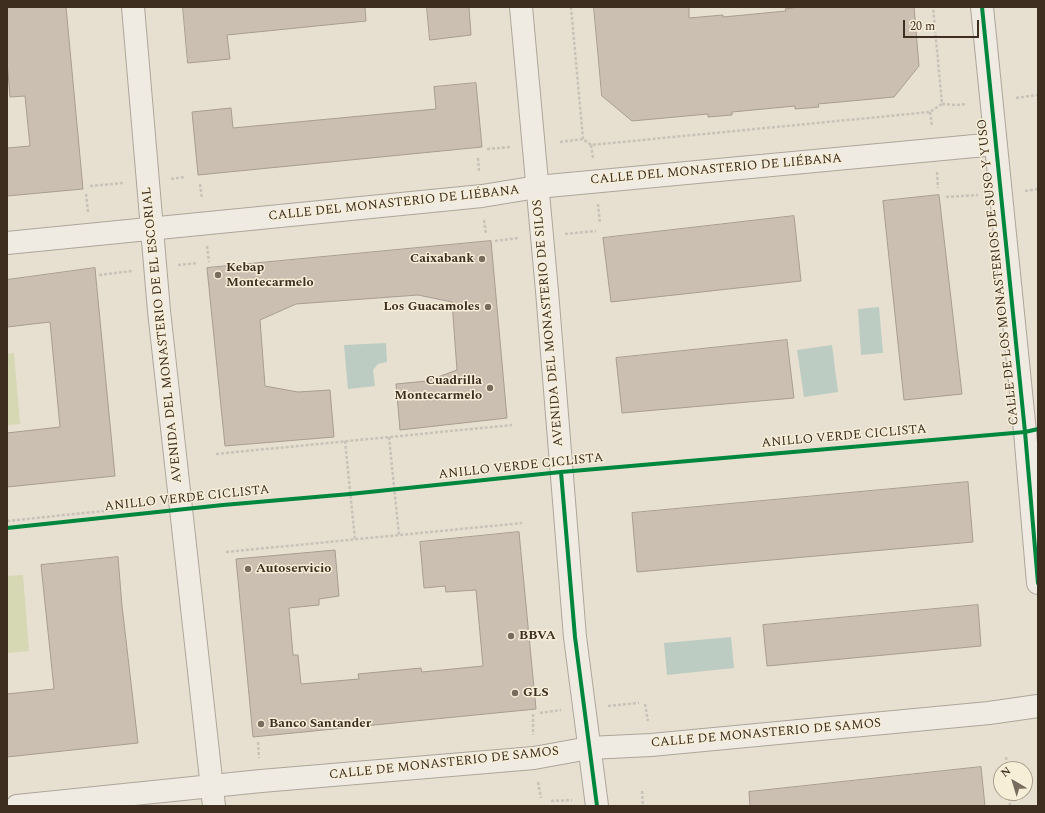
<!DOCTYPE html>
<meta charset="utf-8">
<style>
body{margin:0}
#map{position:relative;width:1045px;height:813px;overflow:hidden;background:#e7e0d1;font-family:Spectral,serif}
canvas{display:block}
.frame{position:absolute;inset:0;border:8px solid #3d2e20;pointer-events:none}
.north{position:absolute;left:993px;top:761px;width:40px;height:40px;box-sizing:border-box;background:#f7eed8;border:1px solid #ada18e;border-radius:50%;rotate:322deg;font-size:11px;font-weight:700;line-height:16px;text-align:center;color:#3d2e20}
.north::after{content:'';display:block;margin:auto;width:14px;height:18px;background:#786c5e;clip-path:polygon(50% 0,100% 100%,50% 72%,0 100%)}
.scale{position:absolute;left:903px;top:20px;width:76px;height:18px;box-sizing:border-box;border:2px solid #3d2e20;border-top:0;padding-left:5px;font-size:12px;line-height:14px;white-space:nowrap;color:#3d2e20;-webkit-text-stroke:3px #f7eed8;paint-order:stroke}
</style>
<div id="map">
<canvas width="1045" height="813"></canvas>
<div class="frame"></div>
<div class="north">N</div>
<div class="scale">20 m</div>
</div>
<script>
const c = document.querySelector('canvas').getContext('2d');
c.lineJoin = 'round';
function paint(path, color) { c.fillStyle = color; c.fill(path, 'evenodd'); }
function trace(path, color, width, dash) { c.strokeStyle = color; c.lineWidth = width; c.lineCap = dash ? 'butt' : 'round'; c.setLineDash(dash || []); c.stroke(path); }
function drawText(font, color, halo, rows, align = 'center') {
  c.font = font + ' Spectral,serif'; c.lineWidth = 3; c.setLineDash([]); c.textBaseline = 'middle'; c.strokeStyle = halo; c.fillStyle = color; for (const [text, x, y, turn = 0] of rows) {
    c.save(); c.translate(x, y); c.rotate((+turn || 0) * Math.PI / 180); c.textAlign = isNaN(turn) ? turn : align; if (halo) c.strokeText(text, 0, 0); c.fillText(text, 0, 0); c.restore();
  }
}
const green = new Path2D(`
 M14 353 20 424 7 425V354Z
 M23 575 29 651 7 653V576Z`);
const water = new Path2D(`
 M879 307 883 353 861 355 858 309Z
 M386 343 387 362 378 364 373 370 375 386 348 389 344 345Z
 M832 345 838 392 804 397 797 350Z
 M731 637 734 668 667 675 664 643Z`);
const building = new Path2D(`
 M7 7H66L83 189 7 196V148L30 146 25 96 10 97 7 61Z
 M183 7H365L366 21 227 35 230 59 188 63Z
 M427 7H469L471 35 430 40Z
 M594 7H689V18L723 15V17L786 11 785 9 798 7H914L919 66 894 97 818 104 819 107 795 109V106L732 112V115L708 117V114L632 121 602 96Z
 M476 83 482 147 198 175 192 112 231 108 233 128 436 109 434 87Z
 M939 195 962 394 904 400 883 201Z
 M794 216 801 281 611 302 603 238Z
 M491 241 507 418 400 430 396 384 427 381 457 370 452 302 418 295 296 304 260 320 265 386 298 392 330 390 334 437 225 446 207 268Z
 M95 268 115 476 7 487V433L60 427 50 322 7 327V280Z
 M787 340 794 398 622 413 616 358Z
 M968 482 973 542 637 572 632 513Z
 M519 532 536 709 253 737 236 559 335 550 339 596 319 599V605L289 608 293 655H298L301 684 359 679 358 674 421 668 422 672 483 666 476 590 446 592 445 586 424 588 420 542Z
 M118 557 122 606 138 743 7 757V694L54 689 41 565Z
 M978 605 981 646 767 666 763 625Z
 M981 767 985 806H750L749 792Z`);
const path = new Path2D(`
 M571 7 583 139
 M1016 98 1037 95
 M942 104 956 105 967 104
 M930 112 932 126
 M560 142 583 139 591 145 930 112 942 104 933 7
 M591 145 593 158
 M487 149 510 147
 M478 158 479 171
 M937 172 938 188
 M171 179 184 177
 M200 184 202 199
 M90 186 124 183
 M1025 191 1038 189
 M86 194 88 212
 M946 197 978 195
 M598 204 600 224
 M484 220 486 234
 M565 234 596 231
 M495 241 518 238
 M207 246 209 262
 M178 265 198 263
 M99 275 132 271
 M389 437 399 535
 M345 441 355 540
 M216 454 512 425
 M7 521 123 509
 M226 552 522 523
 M645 704 648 721
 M608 706 639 703
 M540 713 561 710
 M533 714V735
 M258 742 259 758
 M1006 757 1007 769
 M538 782 541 798
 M642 791 643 806
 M1009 793 1010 806
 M551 801 572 800`);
const minor = new Path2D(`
 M982 7 1025 432 1038 583
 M7 243 482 196 537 187 996 144
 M17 806 261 781 534 758 589 748 651 745 989 713 1038 706`);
const tertiary = new Path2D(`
 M133 7 159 311 214 806
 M521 7 547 291 575 637 597 806`);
const cycleway = new Path2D(`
 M982 7 1025 432 1038 583
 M561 472 575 637 597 806
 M7 528 223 505 350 494 561 472 1025 432 1038 429`);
const markers = [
 [482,259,4,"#786c5e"],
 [218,275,4,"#786c5e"],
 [488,307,4,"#786c5e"],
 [490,388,4,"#786c5e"],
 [248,569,4,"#786c5e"],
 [511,636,4,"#786c5e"],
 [515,693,4,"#786c5e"],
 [261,724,4,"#786c5e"]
];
const streetNames = [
 ["CALLE DEL MONASTERIO DE LIÉBANA",716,170,-5],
 ["CALLE DEL MONASTERIO DE LIÉBANA",394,204,-6],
 ["CALLE DE LOS MONASTERIOS DE SUSO Y YUSO",999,272,-96],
 ["AVENIDA DEL MONASTERIO DE SILOS",549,323,-95],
 ["AVENIDA DEL MONASTERIO DE EL ESCORIAL",163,335,-96],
 ["ANILLO VERDE CICLISTA",844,437,-5],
 ["ANILLO VERDE CICLISTA",521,467,-6],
 ["ANILLO VERDE CICLISTA",187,499,-6],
 ["CALLE DE MONASTERIO DE SAMOS",766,734,-5],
 ["CALLE DE MONASTERIO DE SAMOS",444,764,-6]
];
const poiNames = [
 ["Caixabank",474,259,"right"],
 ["Kebap",226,268],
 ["Montecarmelo",226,283],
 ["Los Guacamoles",480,307,"right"],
 ["Cuadrilla",482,381,"right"],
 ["Montecarmelo",482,396,"right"],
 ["Autoservicio",256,569],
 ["BBVA",519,636],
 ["GLS",523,693],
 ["Banco Santander",269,724]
];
paint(green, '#d6d7b3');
paint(water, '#bcccc2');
paint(building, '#cbbfb2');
trace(building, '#a89c90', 1);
trace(minor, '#ada599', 24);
trace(tertiary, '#ada599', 24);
trace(path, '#c8c2b9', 2.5, [3, 2]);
trace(minor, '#efebe3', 22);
trace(tertiary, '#efebe3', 22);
trace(cycleway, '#00873e', 4);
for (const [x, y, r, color] of markers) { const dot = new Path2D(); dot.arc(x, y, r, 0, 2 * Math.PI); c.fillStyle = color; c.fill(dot); trace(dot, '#f7eed8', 1.5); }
drawText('13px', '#3d2e20', '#f7eed8', streetNames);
drawText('bold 13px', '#3d2e20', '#f7eed8', poiNames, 'left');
</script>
